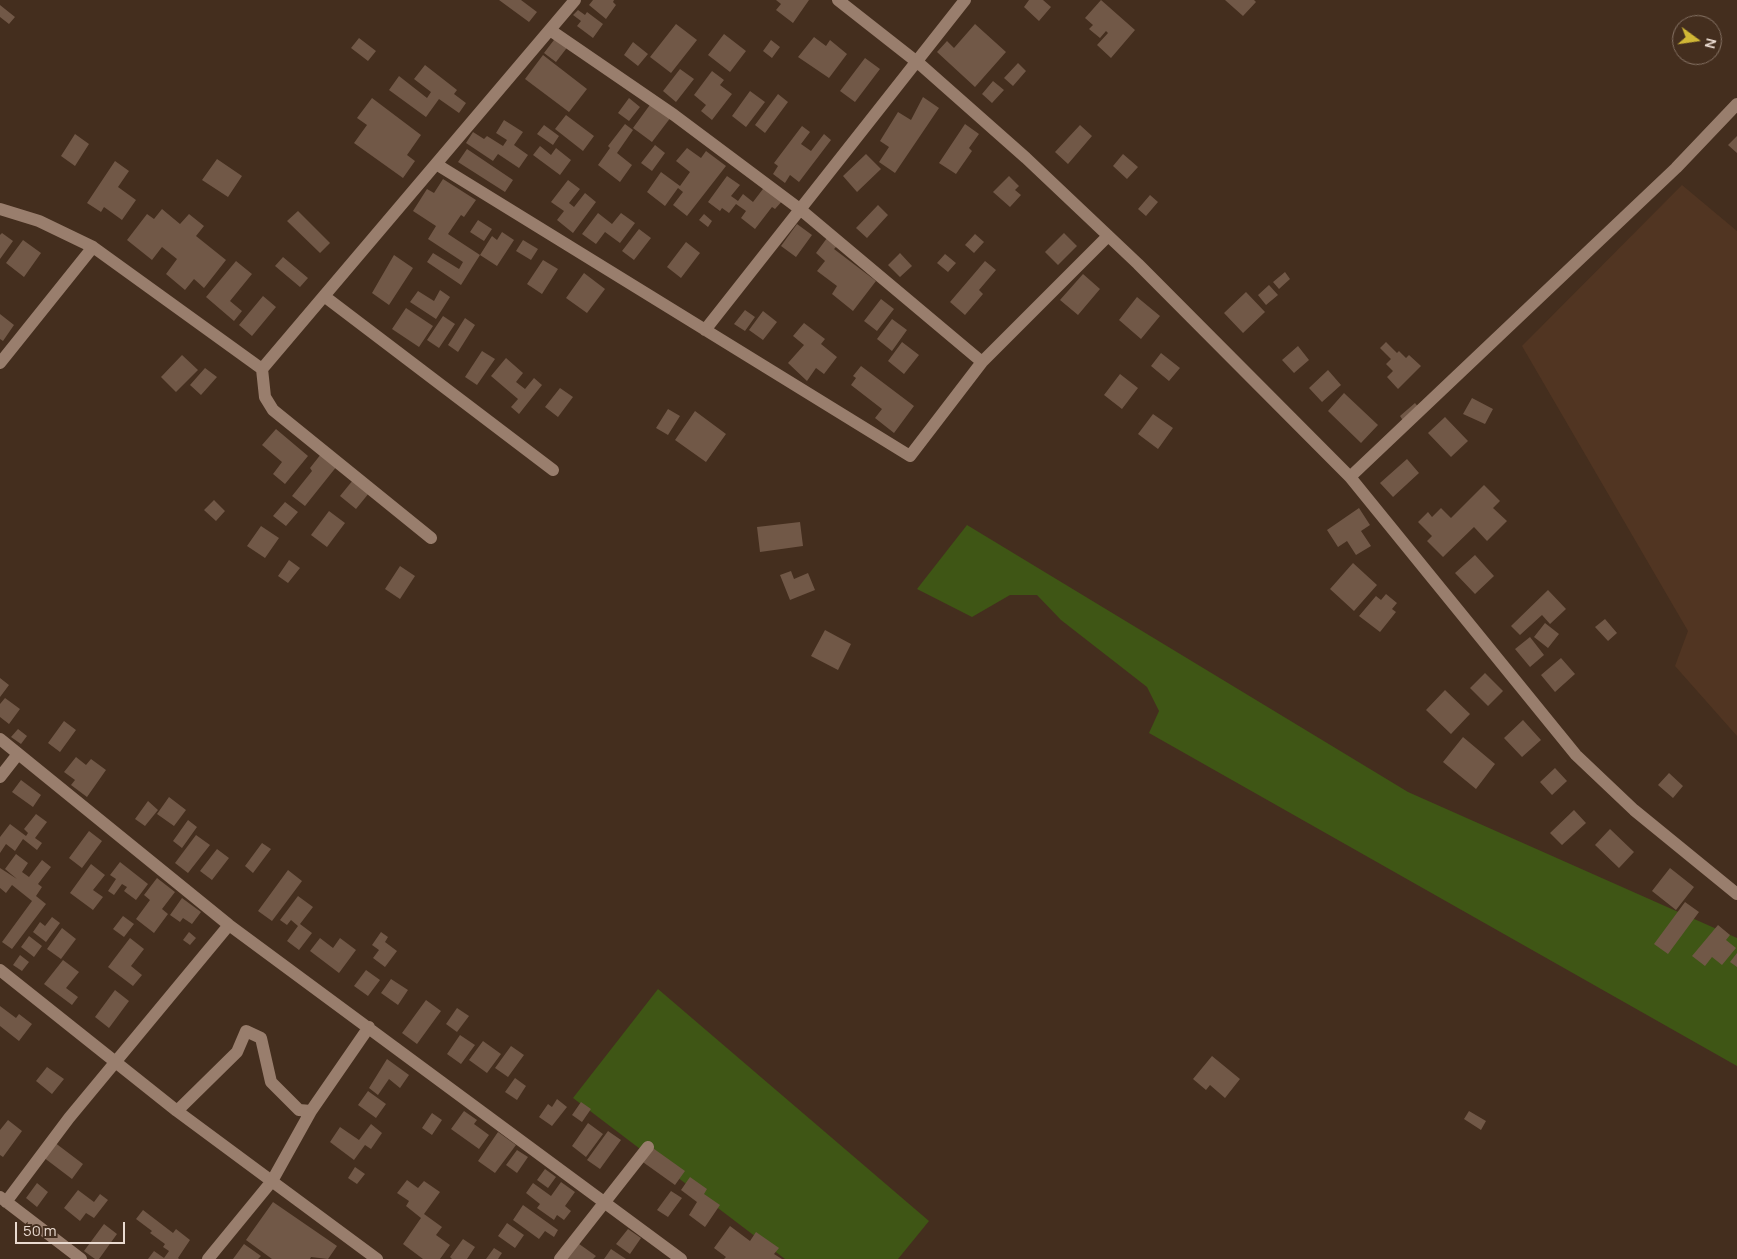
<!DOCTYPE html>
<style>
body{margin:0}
#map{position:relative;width:1737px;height:1259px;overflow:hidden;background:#442e1e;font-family:Manrope,sans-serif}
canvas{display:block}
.north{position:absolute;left:1672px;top:15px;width:50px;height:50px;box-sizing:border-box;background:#442e1e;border:1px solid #867365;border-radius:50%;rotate:104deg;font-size:14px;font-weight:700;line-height:20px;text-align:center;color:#e9dad0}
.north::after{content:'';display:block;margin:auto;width:18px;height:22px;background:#d0b736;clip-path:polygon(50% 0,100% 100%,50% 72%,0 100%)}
.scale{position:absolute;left:15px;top:1222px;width:110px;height:22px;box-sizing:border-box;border:2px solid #e9dad0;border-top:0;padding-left:6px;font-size:15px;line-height:18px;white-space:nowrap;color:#e9dad0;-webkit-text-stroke:4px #442e1e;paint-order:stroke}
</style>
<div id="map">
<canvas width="1737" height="1259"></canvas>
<div class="north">N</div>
<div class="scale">50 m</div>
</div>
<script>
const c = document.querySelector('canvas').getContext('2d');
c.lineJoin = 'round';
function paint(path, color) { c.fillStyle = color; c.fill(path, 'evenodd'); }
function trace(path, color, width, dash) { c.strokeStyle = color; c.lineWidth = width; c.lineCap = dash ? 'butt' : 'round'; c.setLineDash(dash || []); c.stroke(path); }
const built = new Path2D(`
 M1682 185 1737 231V736L1675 666 1688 631 1522 346Z`);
const green = new Path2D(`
 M967 525 1408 792 1737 938V1066L1149 733 1159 711 1147 687 1061 620 1037 595H1010L972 617 917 589Z
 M658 989 929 1221 898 1259H785L573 1098Z`);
const building = new Path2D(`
 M499 0H521L537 12 529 22Z
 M593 0H614L613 2 616 5 606 19 589 5Z
 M776 0H809L793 23 776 10 781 4Z
 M1029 0H1043L1051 7 1039 21 1024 7Z
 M1101 0 1135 30 1111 58 1097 45 1108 33 1106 31 1100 38 1089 29 1093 25 1085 18Z
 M1225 0H1254L1256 2 1243 16Z
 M0 5 15 17 9 24 0 17Z
 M578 10 585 15 587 12 603 24 593 38 577 26 581 21 573 15Z
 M676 24 697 40 671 73 650 57Z
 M975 24 1006 52 975 87 937 52 947 41 954 48Z
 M724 34 746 51 730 72 708 55Z
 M557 36 569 45 556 62 544 53Z
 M814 37 826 46 830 40 847 54 829 78 798 57Z
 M359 38 376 51 368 61 351 48Z
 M771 40 780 47 772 58 763 51Z
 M633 42 648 54 638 66 624 55Z
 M543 55 587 89 569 112 525 79Z
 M865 58 880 69 855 102 840 91Z
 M1018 63 1026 71 1013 86 1004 78Z
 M425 65 457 90 454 94 466 103 459 113 439 99 426 117 389 90 399 76 427 98 431 92 414 79Z
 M680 69 694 79 676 102 663 91Z
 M712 71 724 80 720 85 732 94 712 120 701 111 706 105 694 95Z
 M993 81 1004 90 992 103 982 94Z
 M750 91 765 102 746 127 732 116Z
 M778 94 788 102 765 133 755 125Z
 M923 97 939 108 895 173 879 162 889 147 880 141 898 112 911 120Z
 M372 98 421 135 407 155 415 161 403 178 354 143 367 125 357 118Z
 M629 98 640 107 629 121 618 113Z
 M652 102 671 117 652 142 633 128Z
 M566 115 594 136 583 151 555 129Z
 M504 120 523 132 514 145 528 155 519 168 498 154 493 161 466 143 473 132 484 139 487 136 503 146 507 140 496 133Z
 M625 124 633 130 617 153 632 165 620 182 598 165 610 148 608 146Z
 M965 124 979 134 969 148 972 151 956 174 939 163Z
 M544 125 559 136 553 145 537 134Z
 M1080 125 1092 136 1068 164 1055 152Z
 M802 126 810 132 801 144 811 151 824 134 831 140 799 182 790 175 785 183 773 174 778 166 774 163Z
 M75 134 89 144 75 166 61 156Z
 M1737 136V153L1728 145Z
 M655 145 665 153 652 171 641 163Z
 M540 146 551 155 556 148 571 160 560 175 533 155Z
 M687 148 701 158 706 151 726 166 687 216 673 205 683 192 678 188 665 206 647 192 661 172 680 186 690 172 676 161Z
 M467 149 513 180 505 192 458 162Z
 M866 154 881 169 857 192 843 176Z
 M1123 154 1138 167 1127 179 1113 166Z
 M217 159 242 176 228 197 202 180Z
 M115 161 129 171 118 187 136 200 122 220 104 207 101 212 87 203Z
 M727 176 740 185 731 196 738 201 743 194 753 202 766 185 784 199 775 209 772 207 755 229 741 218 746 211 736 204 729 213 722 208 720 211 708 202Z
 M1009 176 1019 186 1015 190 1021 195 1010 207 993 192Z
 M443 179 476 200 464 217 461 215 448 234 480 255 461 285 427 262 433 253 459 269 463 262 428 239 436 226 413 211 427 189 434 193Z
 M568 180 580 189 569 203 574 207 585 193 596 202 573 233 557 220 564 211 551 202Z
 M1150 195 1158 202 1146 216 1138 209Z
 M878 205 888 215 867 238 856 228Z
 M162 209 180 224 189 214 204 226 196 236 226 260 204 288 194 279 185 290 166 274 177 259 162 247 152 260 127 240 147 214 154 219Z
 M298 211 330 243 320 253 287 221Z
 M598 213 612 224 621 213 635 223 620 243 605 232 596 244 582 234Z
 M704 214 712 221 708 227 699 220Z
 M478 220 492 229 484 241 470 232Z
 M797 224 812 235 796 257 781 246Z
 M639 229 651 238 634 260 622 251Z
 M502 232 514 240 497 266 480 255 492 236 497 240Z
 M2 233 13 241 0 259V235Z
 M1064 233 1077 246 1058 265 1045 252Z
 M975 234 984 242 974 253 965 245Z
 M827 238 837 246 834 249 876 281 853 311 832 294 837 286 817 271 825 261 816 253Z
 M23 240 41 253 24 277 6 263Z
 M523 240 538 249 531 260 516 251Z
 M686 242 700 253 681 278 667 267Z
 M900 253 912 266 900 277 888 265Z
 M945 254 956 263 948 272 937 263Z
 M394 255 413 268 389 305 372 293Z
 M283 257 308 278 300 287 275 266Z
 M543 260 558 269 542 294 527 284Z
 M236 261 252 274 230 301 242 311 234 321 206 297Z
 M985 261 996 270 979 290 983 294 965 315 950 302Z
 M1285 272 1290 279 1279 289 1273 282Z
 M584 273 605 289 587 313 566 298Z
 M1083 274 1100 289 1078 315 1060 300Z
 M1269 285 1278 295 1266 305 1258 295Z
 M440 290 450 297 436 319 410 302 418 291 434 301Z
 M1246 292 1265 312 1243 333 1224 313Z
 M263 296 276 307 252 336 239 325Z
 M1137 297 1160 316 1141 339 1119 320Z
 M881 299 894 309 877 331 864 321Z
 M406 308 433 326 419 347 392 329Z
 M745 310 755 317 745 331 734 324Z
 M763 311 777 322 763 340 749 330Z
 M0 314 14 325 3 341 0 339Z
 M443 316 455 324 439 348 427 340Z
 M465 318 475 325 458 352 448 345Z
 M892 319 907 330 892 351 877 339Z
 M804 323 825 339 821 344 837 357 824 374 816 368 807 381 788 363 804 345 793 336Z
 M902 342 919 355 904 374 888 361Z
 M1386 342 1397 353 1399 351 1406 358 1409 355 1421 366 1398 389 1387 377 1393 371 1386 364 1391 359 1380 348Z
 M1298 346 1309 360 1294 373 1282 360Z
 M482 351 495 359 477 385 465 377Z
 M1161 353 1180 368 1169 381 1151 366Z
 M182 355 198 370 176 392 161 377Z
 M506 358 523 373 516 382 525 389 534 378 542 385 519 414 511 407 518 399 491 376Z
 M861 366 914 406 894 433 875 418 882 409 851 385 856 378 853 376Z
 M205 368 217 377 201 395 190 385Z
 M1328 370 1341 385 1322 402 1309 388Z
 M1120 374 1138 388 1122 409 1104 395Z
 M560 388 573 397 558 417 545 407Z
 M1344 393 1378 425 1361 443 1328 411Z
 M1472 398 1493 409 1485 424 1463 414Z
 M1415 403 1419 408 1404 422 1400 416Z
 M668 409 680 416 668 435 656 428Z
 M695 411 726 434 706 462 675 440Z
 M1153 414 1173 428 1158 449 1138 434Z
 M1445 417 1468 441 1451 457 1428 433Z
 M276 429 308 456 285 484 273 474 282 462 262 445Z
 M321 454 337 466 305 506 292 496 312 471 310 468Z
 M1407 459 1419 473 1393 497 1380 483Z
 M353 480 369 493 356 509 340 496Z
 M1484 485 1500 501 1493 508 1507 521 1487 541 1474 527 1443 557 1427 541 1432 536 1418 522 1428 512 1432 517 1441 508 1451 518Z
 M214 500 225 511 216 521 204 510Z
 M285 502 298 512 286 526 273 516Z
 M1359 508 1370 525 1361 531 1371 546 1356 555 1347 541 1338 547 1327 530Z
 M329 511 345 523 327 547 311 535Z
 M800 522 803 546 760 552 757 527Z
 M261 526 279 538 265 558 247 546Z
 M1475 555 1494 576 1475 594 1455 573Z
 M289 560 300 568 288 583 278 576Z
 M1353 563 1377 585 1354 611 1330 589Z
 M400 566 415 576 400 599 385 589Z
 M791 571 794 579 808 573 815 590 790 600 780 575Z
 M1548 590 1566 609 1550 624 1542 615 1520 635 1511 626Z
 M1386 594 1397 603 1392 609 1396 612 1380 632 1359 616 1376 596 1381 600Z
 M1605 619 1617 633 1608 641 1595 627Z
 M1545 623 1559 634 1548 648 1534 637Z
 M825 630 851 644 838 670 811 656Z
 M1530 637 1544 655 1530 667 1515 649Z
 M1561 658 1575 674 1555 692 1541 675Z
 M1485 673 1503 691 1488 706 1470 688Z
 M0 678 9 685 0 697Z
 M1445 690 1470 714 1451 734 1426 710Z
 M5 698 20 709 9 724 0 717V704Z
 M1523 720 1541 740 1522 757 1504 738Z
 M64 721 76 730 60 752 48 743Z
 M18 729 27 736 21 744 11 737Z
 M1463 737 1495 764 1476 789 1443 762Z
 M76 757 86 765 91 759 106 770 87 797 71 785 75 780 64 772Z
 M1555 768 1567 781 1552 795 1540 782Z
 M1669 773 1683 786 1673 798 1658 785Z
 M21 780 41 795 33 807 12 792Z
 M169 797 186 810 174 826 157 814Z
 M148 801 158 810 145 826 135 819Z
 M1574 810 1586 823 1562 845 1550 833Z
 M36 814 47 822 35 838 42 843 37 850 23 839 15 851 6 844 0 853V837L10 824 26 836 28 833 24 829Z
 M188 820 197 827 182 848 173 841Z
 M1610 829 1634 852 1619 868 1595 845Z
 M89 831 102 841 82 868 69 858Z
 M196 835 210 845 188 873 175 863Z
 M262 843 271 849 253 873 245 866Z
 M217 849 229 858 212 880 200 871Z
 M16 854 28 863 22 872 29 877 42 860 51 867 38 884 42 887 36 896 46 904 12 949 2 942 32 901 12 885 6 893 0 888V868L17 879 5 869Z
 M120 862 148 884 136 900 124 891 127 887 122 884 114 895 108 891 116 879 110 875Z
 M91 864 105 875 93 890 103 897 93 910 70 893Z
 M1670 868 1694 887 1676 910 1652 891Z
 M288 870 302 881 272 921 258 911Z
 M157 878 175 892 162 909 168 914 154 933 136 919 150 900 144 895Z
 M298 896 313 907 300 924 312 933 299 950 287 941 298 926 291 920 287 925 280 920Z
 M182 898 201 912 192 924 183 918 180 922 170 915Z
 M1685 902 1699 912 1668 954 1654 944Z
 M123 916 134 924 124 937 113 929Z
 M52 917 60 923 46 942 33 932 40 922 45 926Z
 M1718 925 1730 935 1726 940 1736 948 1722 965 1712 957 1705 966 1692 956Z
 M62 928 76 939 61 959 47 949Z
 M189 932 196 938 190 945 183 940Z
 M381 932 388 937 385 942 397 951 385 967 373 958 379 950 372 945Z
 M29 936 42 946 34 957 21 947Z
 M130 938 144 949 131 966 142 975 133 986 108 967Z
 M320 938 333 948 340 938 356 950 339 973 310 951Z
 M1737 953V967L1730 962Z
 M20 955 29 962 22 971 13 965Z
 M63 960 79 972 66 988 78 997 72 1005 44 984Z
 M366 970 380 980 368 996 354 986Z
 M391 979 408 990 398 1005 381 993Z
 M115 990 129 1001 109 1028 95 1017Z
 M426 1000 441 1011 417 1044 402 1033Z
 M0 1006 16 1018 19 1014 32 1024 19 1041 0 1026Z
 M457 1008 469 1016 457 1032 446 1024Z
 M460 1035 475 1045 461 1064 447 1054Z
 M483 1041 501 1054 487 1073 469 1060Z
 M511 1046 524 1055 508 1077 495 1068Z
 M1212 1056 1240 1079 1225 1098 1210 1085 1206 1090 1193 1079Z
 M387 1059 409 1075 400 1088 389 1079 378 1095 369 1088Z
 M47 1067 64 1079 52 1094 36 1081Z
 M515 1078 526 1086 517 1100 505 1092Z
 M368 1091 386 1104 376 1118 358 1105Z
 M557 1099 567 1107 552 1126 539 1117 548 1104 552 1107Z
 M581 1102 591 1109 582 1122 572 1115Z
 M464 1111 477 1120 474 1124 489 1135 479 1149 451 1129Z
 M1469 1111 1486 1121 1481 1130 1464 1119Z
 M432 1113 442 1120 432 1135 422 1128Z
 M8 1120 22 1131 3 1157 0 1155V1130Z
 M588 1123 603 1134 586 1157 572 1146Z
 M371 1124 382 1133 371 1149 365 1145 354 1160 330 1142 340 1127 359 1140Z
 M608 1131 621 1140 600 1169 587 1160Z
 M498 1132 516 1145 495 1173 478 1161Z
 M54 1142 83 1164 72 1179 43 1157Z
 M650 1146 685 1171 675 1185 640 1160Z
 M517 1150 528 1157 517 1173 506 1165Z
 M355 1167 365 1174 357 1184 348 1178Z
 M545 1169 556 1177 548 1188 537 1180Z
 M690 1177 707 1189 704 1194 720 1205 705 1227 689 1215 697 1202 681 1190Z
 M407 1180 418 1188 424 1181 440 1192 424 1214 442 1227 436 1235 450 1245 440 1259H423L403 1244 421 1218 406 1206 409 1201 397 1193Z
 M561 1182 575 1192 565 1206 571 1211 564 1220 557 1215 554 1220 537 1208 540 1204 526 1193 533 1183 551 1196Z
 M37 1183 48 1192 37 1207 26 1198Z
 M78 1190 94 1202 100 1194 108 1200 94 1218 86 1213 80 1221 64 1208Z
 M671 1191 682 1198 668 1217 657 1210Z
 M273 1202 337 1246 328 1259 311 1257 310 1259H272L246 1240Z
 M523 1205 558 1230 554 1237 545 1231 539 1239 513 1220Z
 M143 1210 173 1233 176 1229 190 1240 178 1258 179 1259H148L154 1251 164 1258 169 1251 163 1247 165 1244 150 1233 152 1231 136 1219Z
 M507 1223 524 1235 515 1248 498 1236Z
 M104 1224 117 1234 99 1259H95L84 1251Z
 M730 1226 750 1241 756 1232 779 1248 774 1254 782 1259H724L726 1257 714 1248Z
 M628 1229 641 1238 630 1254 616 1244Z
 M463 1239 475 1247 467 1259H452L450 1257Z
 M575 1241 596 1256 593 1259H563Z
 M244 1244 261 1256 258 1259H233Z
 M494 1248 502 1253 498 1259H486Z
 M611 1249 626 1259H604Z`);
const street = new Path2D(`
 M838 0 922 66 1026 158 1138 264 1350 477 1576 755 1634 810 1737 894
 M550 30 674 115 801 210 982 362
 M436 164 910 456 982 362 1108 236
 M0 209 39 221 93 247 262 369 575 0
 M324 296 553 470
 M705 330 965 0
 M0 363 93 247
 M262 369 265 397 273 410 431 538
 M1350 477 1676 168 1737 104
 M0 739 229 925 681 1259
 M0 777 18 754
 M0 970 177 1111 377 1259
 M177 1111 237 1052 246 1031 261 1038 271 1082 299 1110 311 1111
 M0 1197 81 1259
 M6 1202 69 1118 229 925
 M208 1259 272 1181 311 1111 369 1027
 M560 1259 648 1147`);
paint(built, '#513522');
paint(green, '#3f5615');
paint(building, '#715847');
trace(street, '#997e6d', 12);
</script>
